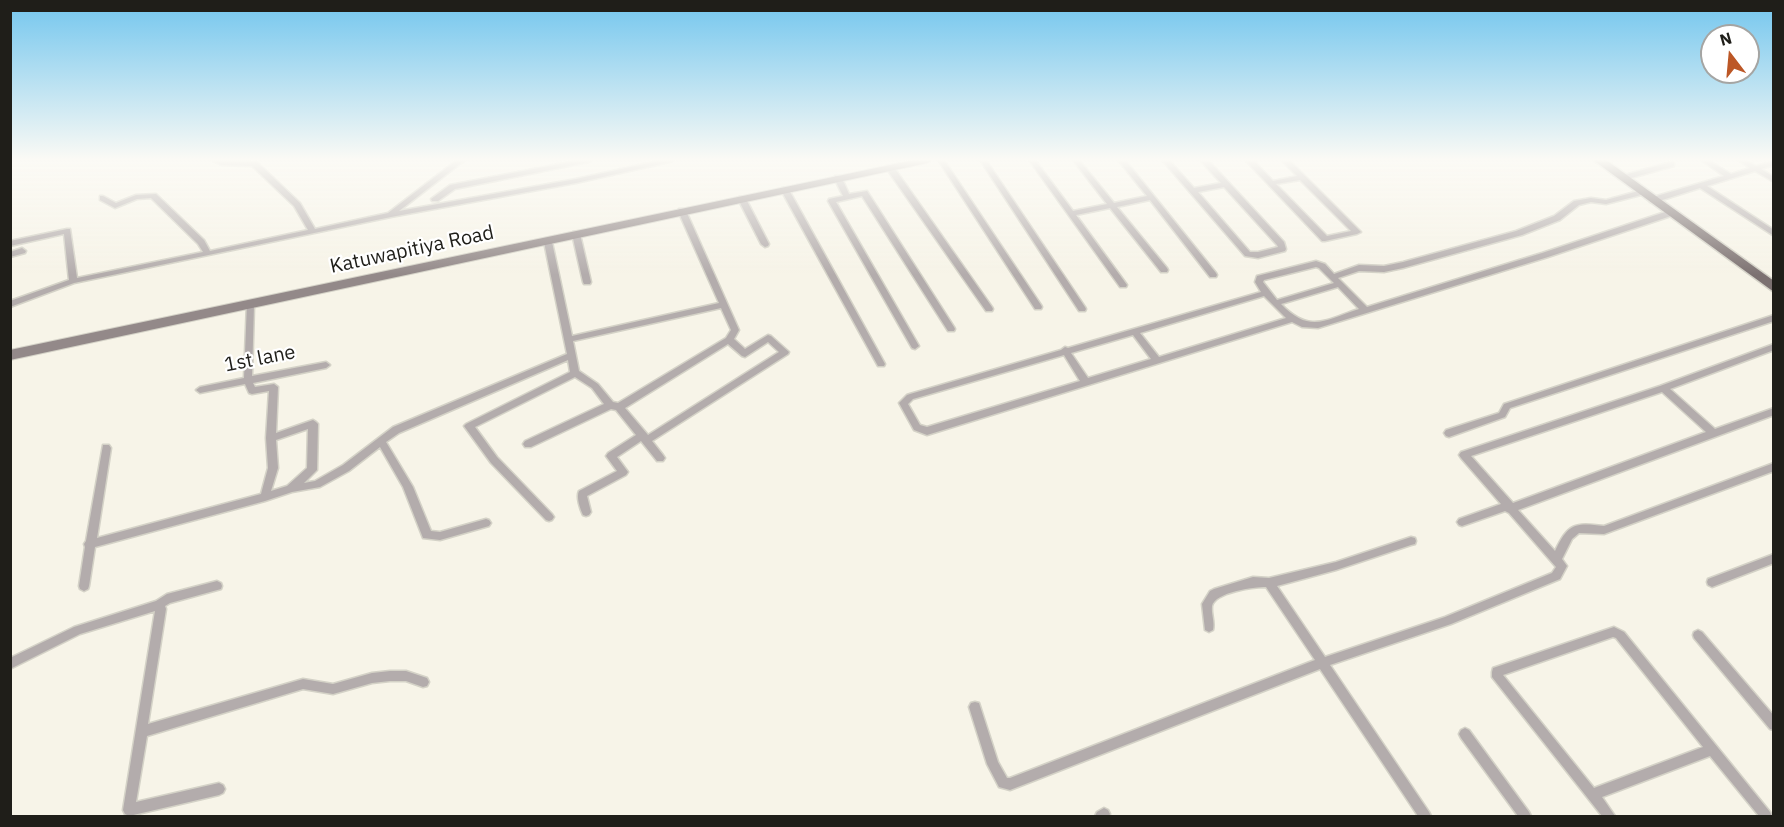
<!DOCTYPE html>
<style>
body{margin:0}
#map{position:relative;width:1784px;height:827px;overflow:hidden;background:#f7f4e8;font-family:"IBM Plex Sans",sans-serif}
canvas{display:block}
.frame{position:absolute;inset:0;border:12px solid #1f1e19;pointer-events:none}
.north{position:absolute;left:1700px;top:24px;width:60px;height:60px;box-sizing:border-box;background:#fff;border:2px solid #a5a5a3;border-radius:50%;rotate:344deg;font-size:16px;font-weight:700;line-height:24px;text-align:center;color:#1f1e19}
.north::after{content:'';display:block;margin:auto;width:21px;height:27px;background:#bc5726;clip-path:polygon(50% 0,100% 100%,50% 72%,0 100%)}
</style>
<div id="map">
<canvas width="1784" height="827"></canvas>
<div class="frame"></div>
<div class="north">N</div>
</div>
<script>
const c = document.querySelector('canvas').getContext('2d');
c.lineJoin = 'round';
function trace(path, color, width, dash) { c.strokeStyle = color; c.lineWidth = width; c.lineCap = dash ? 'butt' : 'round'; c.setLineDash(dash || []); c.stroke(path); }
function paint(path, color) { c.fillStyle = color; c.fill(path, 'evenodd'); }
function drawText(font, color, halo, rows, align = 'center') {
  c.font = font + ' "IBM Plex Sans",sans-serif'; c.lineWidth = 4.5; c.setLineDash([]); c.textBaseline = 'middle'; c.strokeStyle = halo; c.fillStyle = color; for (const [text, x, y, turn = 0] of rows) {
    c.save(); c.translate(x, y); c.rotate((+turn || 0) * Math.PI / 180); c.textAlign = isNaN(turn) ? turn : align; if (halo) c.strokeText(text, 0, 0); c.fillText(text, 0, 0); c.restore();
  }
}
const street = new Path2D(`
 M212 160 257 162 300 203 315 229 388 213 457 160H465L399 211 576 179 662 160H674L670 162 576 183 391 217 74 283 10 307V301L69 280 64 234 10 246V241L67 229H70L77 278 203 252 198 244 151 198 137 199 115 208 100 200V196H103L116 203 136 195 156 194 204 240 210 251 308 230 294 206 252 166 221 165 213 161Z
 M580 160H593L589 162 455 189 438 201H432L431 199 450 185Z
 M938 160H944L1041 305 1042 307 1041 309H1035Z
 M980 160H986L1085 307 1086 309 1085 311H1079Z
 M1029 160H1035L1073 211 1107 204 1073 160H1079L1114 203 1147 196 1118 160H1125L1216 273 1217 275 1216 277H1210L1150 200 1117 207 1167 268 1168 270 1167 272H1161L1110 208 1076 215 1127 285 1126 287H1120Z
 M1162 160H1169L1194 188 1221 183 1200 160H1208L1284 242 1286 249 1285 251 1258 258 1245 256ZM1224 187 1277 245 1278 247 1258 252H1250L1198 192Z
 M1245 160H1253L1273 181 1297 176 1281 160H1289L1361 232 1357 234 1325 241H1322ZM1300 180 1351 231 1327 236 1276 184Z
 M1701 160H1708L1731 174 1750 168 1738 160H1745L1756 166 1774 161V165L1761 169 1774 177V182L1755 171 1707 186 1774 230V236L1700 188 1656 202H1650V198L1724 176Z
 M1671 162H1674V166L1624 180 1620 178 1621 176Z
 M887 166H893L992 307 993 309 992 311H986L886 168Z
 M835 176H841L849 194 867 191 954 327 955 329 954 331H948L862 196 836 202 919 346 915 349 912 348 828 201 829 199 843 196 834 178Z
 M782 188H788L789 190 885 364 884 366H878L781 190Z
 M1642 190 1646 192 1645 194 1606 204 1591 202 1579 205 1560 220 1522 235 1403 268 1384 272 1359 271 1338 278 1367 307 1542 253 1668 211H1674V215L1548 257 1318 328 1302 327 1292 322 927 435 914 430 899 403 907 395 910 394 1061 350 1065 347 1068 348 1261 292 1255 282 1257 276 1316 261 1325 264 1334 274 1359 265 1384 266 1403 262 1516 231 1554 216 1574 201 1591 198 1606 200ZM1316 267 1319 268 1334 283 1277 300 1263 282 1264 280ZM1338 287 1359 309C1325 320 1310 334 1281 304ZM1264 296 1286 318 1159 357 1140 333ZM1133 335 1151 359 1088 378 1071 353ZM1064 355 1080 381 927 427 920 425 908 404 913 399Z
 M739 197H745L746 199 769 244 768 246 765 247 761 244 738 199Z
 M679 209H682L686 211 739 330 734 339 745 349 768 335 771 336 789 352 788 354 652 441 663 455 665 458 663 461H657L641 441 617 457 628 472 626 475 587 496 591 512 589 515 586 516 583 515C580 509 576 497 579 491L617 471 606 456 608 453 636 435 616 410 611 409 531 447H525L523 444 525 441 604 404 592 388 575 377 475 427 497 457 552 514 554 517 552 520 549 521 546 520 491 463 464 426 466 424 570 372 568 360 399 433 386 442 413 487 431 531 440 532 486 519 489 520 491 523 489 526 440 540 423 538 403 487 380 447 349 471 320 487 292 492 265 501 95 547 89 586 88 589 84 591 80 589 79 586 85 547 84 544 86 541 103 445H109L111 448 97 538 261 494 268 468 266 438 269 391 252 394 249 393 245 384 200 393 196 390 200 387 244 378 247 303H253L254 305 252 376 326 362 330 365 326 368 253 383 255 387 274 384 278 387 276 433 313 420 316 422 318 424 317 470 304 483 315 481 343 465 393 427 567 354 544 242 545 240 548 239 552 242 572 336 719 303 678 211ZM721 308 731 330 726 338 618 403 613 402 598 384 579 371 573 341ZM768 342 779 352 648 435 625 408 728 344 742 356 745 357ZM308 429 307 468 287 486 271 491 278 468 276 440Z
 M573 232H576L580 234 591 282 590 284H584L583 282 572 234Z
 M22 248 26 251 25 253 10 257V252Z
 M1774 315V321L1510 408 1505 417 1449 437 1446 436 1444 433 1446 430 1499 413 1504 404Z
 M1774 344V350L1670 389 1715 429 1774 408V415L1518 510 1555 551C1568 524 1574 522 1604 526L1774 463V471L1604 534 1579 533 1572 539 1562 559 1567 566 1560 579 1451 624 1330 665 1429 812 1431 816H1418L1320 669 1010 790 999 787 987 764 969 707 971 703 975 702 979 703 998 762 1007 778H1010L1315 660 1266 587C1254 587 1215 592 1212 606 1211 614 1215 622 1213 630L1209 632 1205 630 1202 604 1210 591 1214 589 1253 577 1269 578 1336 562 1411 537 1415 538 1416 541 1415 544 1411 545 1336 570 1277 586 1325 657 1445 617 1552 573 1556 567 1509 513 1505 511 1462 526 1459 525 1457 522 1459 519 1501 504 1461 458 1459 455 1461 452 1660 386ZM1662 392 1706 432 1513 503 1471 456Z
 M1774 554V563L1712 587 1708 585 1707 582 1708 579Z
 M217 581 221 583 222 586 221 589 170 603 165 606 166 609 148 724 303 679 333 684 372 673 390 671H406L427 678 429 682 427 686 423 687 406 681H390L372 683 333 694 303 689 147 736 136 802 219 783 223 785 225 789 223 793 219 795 129 816 125 814 123 810 155 611 80 634 10 669V658L74 627 156 601 167 594Z
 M1614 627 1624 632 1770 812 1772 816H1759L1710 756 1602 797 1615 816H1602L1492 677V672L1493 668ZM1613 637 1616 638 1703 747 1594 788 1503 675Z
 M1698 630 1702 632 1774 716V730L1770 729 1694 638 1693 635 1694 632Z
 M1465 728 1469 730 1529 812 1531 816H1518L1461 738 1459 734 1461 730Z
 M1104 808 1108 810 1110 814 1109 816H1095L1097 812Z`);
const secondary = new Path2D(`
 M914 160H932L927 163 10 360V350Z`);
const primary = new Path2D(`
 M1593 160H1606L1774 281V292Z`);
const streetNames = [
 ["Katuwapitiya Road",412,250,-12],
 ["1st lane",260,359,-11]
];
trace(street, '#d4d2c7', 3);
trace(secondary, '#d4d2c7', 2);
trace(primary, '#d4d2c7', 3);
paint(street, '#b3acac');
paint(secondary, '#938989');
paint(primary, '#7c7171');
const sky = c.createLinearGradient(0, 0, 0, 275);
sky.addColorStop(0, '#73c6ee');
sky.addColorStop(0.58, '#fbfaf5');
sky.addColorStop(1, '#fbfaf500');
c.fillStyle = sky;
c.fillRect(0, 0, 1784, 275);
drawText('20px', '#1f1e19', '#fff', streetNames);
</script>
